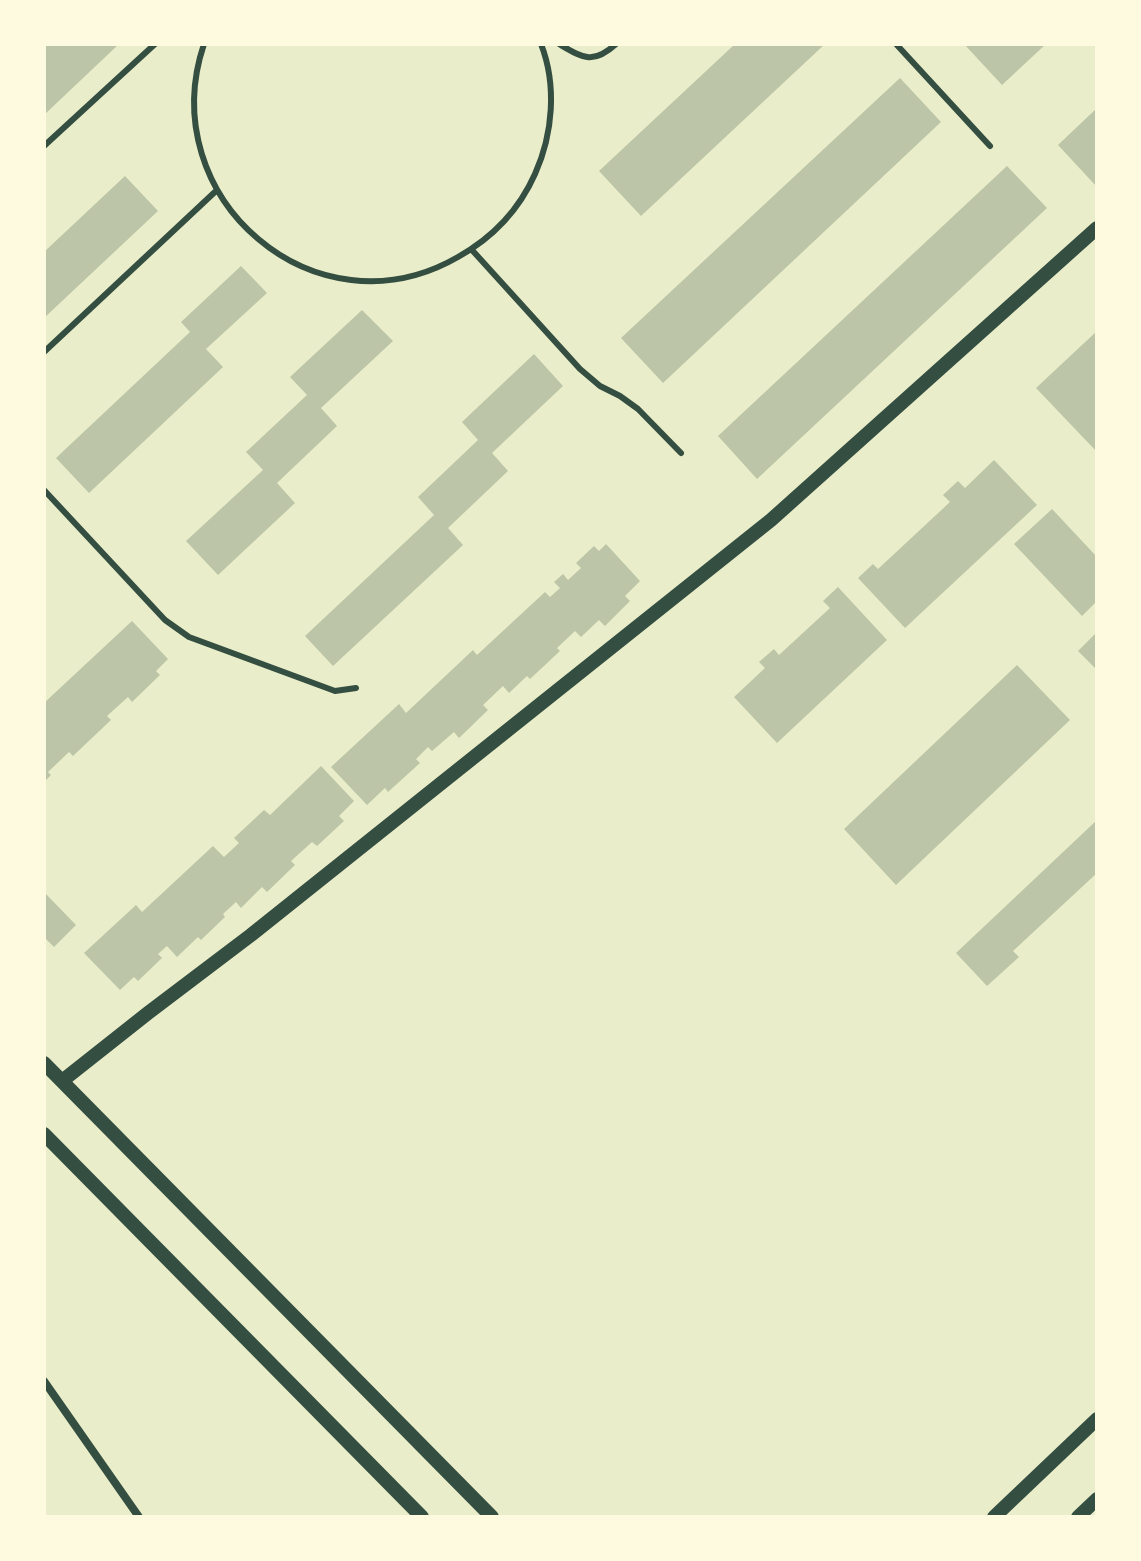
<!DOCTYPE html>
<style>
body{margin:0}
#map{position:relative;width:1141px;height:1561px;overflow:hidden;background:#e9edc9;font-family:"Times New Roman",serif}
canvas{display:block}
.frame{position:absolute;inset:0;border:46px solid #fefae0;pointer-events:none}
</style>
<div id="map">
<canvas width="1141" height="1561"></canvas>
<div class="frame"></div>
</div>
<script>
const c = document.querySelector('canvas').getContext('2d');
c.lineJoin = 'round';
function paint(path, color) { c.fillStyle = color; c.fill(path, 'evenodd'); }
function trace(path, color, width, dash) { c.strokeStyle = color; c.lineWidth = width; c.lineCap = dash ? 'butt' : 'round'; c.setLineDash(dash || []); c.stroke(path); }
const building = new Path2D(`
 M44 44H119L44 115Z
 M735 44H825L641 216 599 171Z
 M964 44H1046L1002 85Z
 M900 78 941 122 663 383 621 338Z
 M1097 108V187L1058 145Z
 M1007 166 1047 208 757 479 718 436Z
 M125 176 158 211 44 318V252Z
 M241 266 267 293 206 349 223 367 89 493 56 458 190 332 181 322Z
 M362 310 393 341 321 408 337 426 277 483 295 503 218 575 186 541 263 470 246 452 307 395 290 377Z
 M1097 331V452L1036 388Z
 M534 354 563 386 492 453 508 471 448 528 463 545 333 666 305 636 434 515 418 497 478 440 462 422Z
 M994 460 1037 505 905 628 858 578 873 564 878 569 950 502 943 495 958 481 965 488Z
 M1052 509 1097 557V601L1082 616 1014 544Z
 M606 544 640 581 625 596 630 601 605 626 599 620 581 637 575 631 557 648 560 651 530 679 527 676 509 693 503 686 483 705 488 710 459 738 454 732 432 751 428 747 416 759 420 763 388 792 385 788 367 805 331 767 399 704 406 713 473 650 477 655 545 592 550 597 560 588 554 582 563 574 568 580 581 568 576 563 594 546 599 551Z
 M838 587 887 640 777 743 734 697 765 668 759 662 774 649 779 655 830 608 823 601Z
 M132 621 168 659 156 671 160 675 132 702 128 697 107 716 111 720 73 756 69 752 48 772 51 775 44 782V703Z
 M1097 632V670L1078 651Z
 M1017 665 1070 720 896 885 844 829Z
 M321 766 354 801 339 816 344 821 317 846 312 842 291 861 295 865 267 892 262 887 241 908 236 902 223 914 225 917 201 940 198 937 177 957 167 946 158 954 162 958 138 981 134 977 120 990 84 953 136 905 142 912 213 846 224 857 239 843 234 838 264 810 270 815Z
 M1097 820V873L1013 951 1019 957 987 986 956 953Z
 M44 892 76 925 54 947 44 937Z`);
const service = new Path2D(`
 M204 44C152 198 316 339 458 257 492 238 519 210 535 174 553 134 557 85 541 44
 M559 44C583 58 593 65 616 44
 M896 44 990 146
 M44 146 155 44
 M472 250 580 369 600 386 620 396 638 409 681 453
 M44 352 217 190
 M44 490 165 620 189 637 335 691 356 688`);
const minor = new Path2D(`
 M44 1381 139 1517`);
const tertiary = new Path2D(`
 M44 1063 492 1517
 M62 1081 148 1013 251 935 771 520 1097 228
 M44 1134 422 1517
 M994 1517 1097 1419
 M1078 1517 1097 1499`);
paint(building, '#bcc5a7');
trace(service, '#344e41', 6);
trace(minor, '#344e41', 8);
trace(tertiary, '#344e41', 14);
</script>
